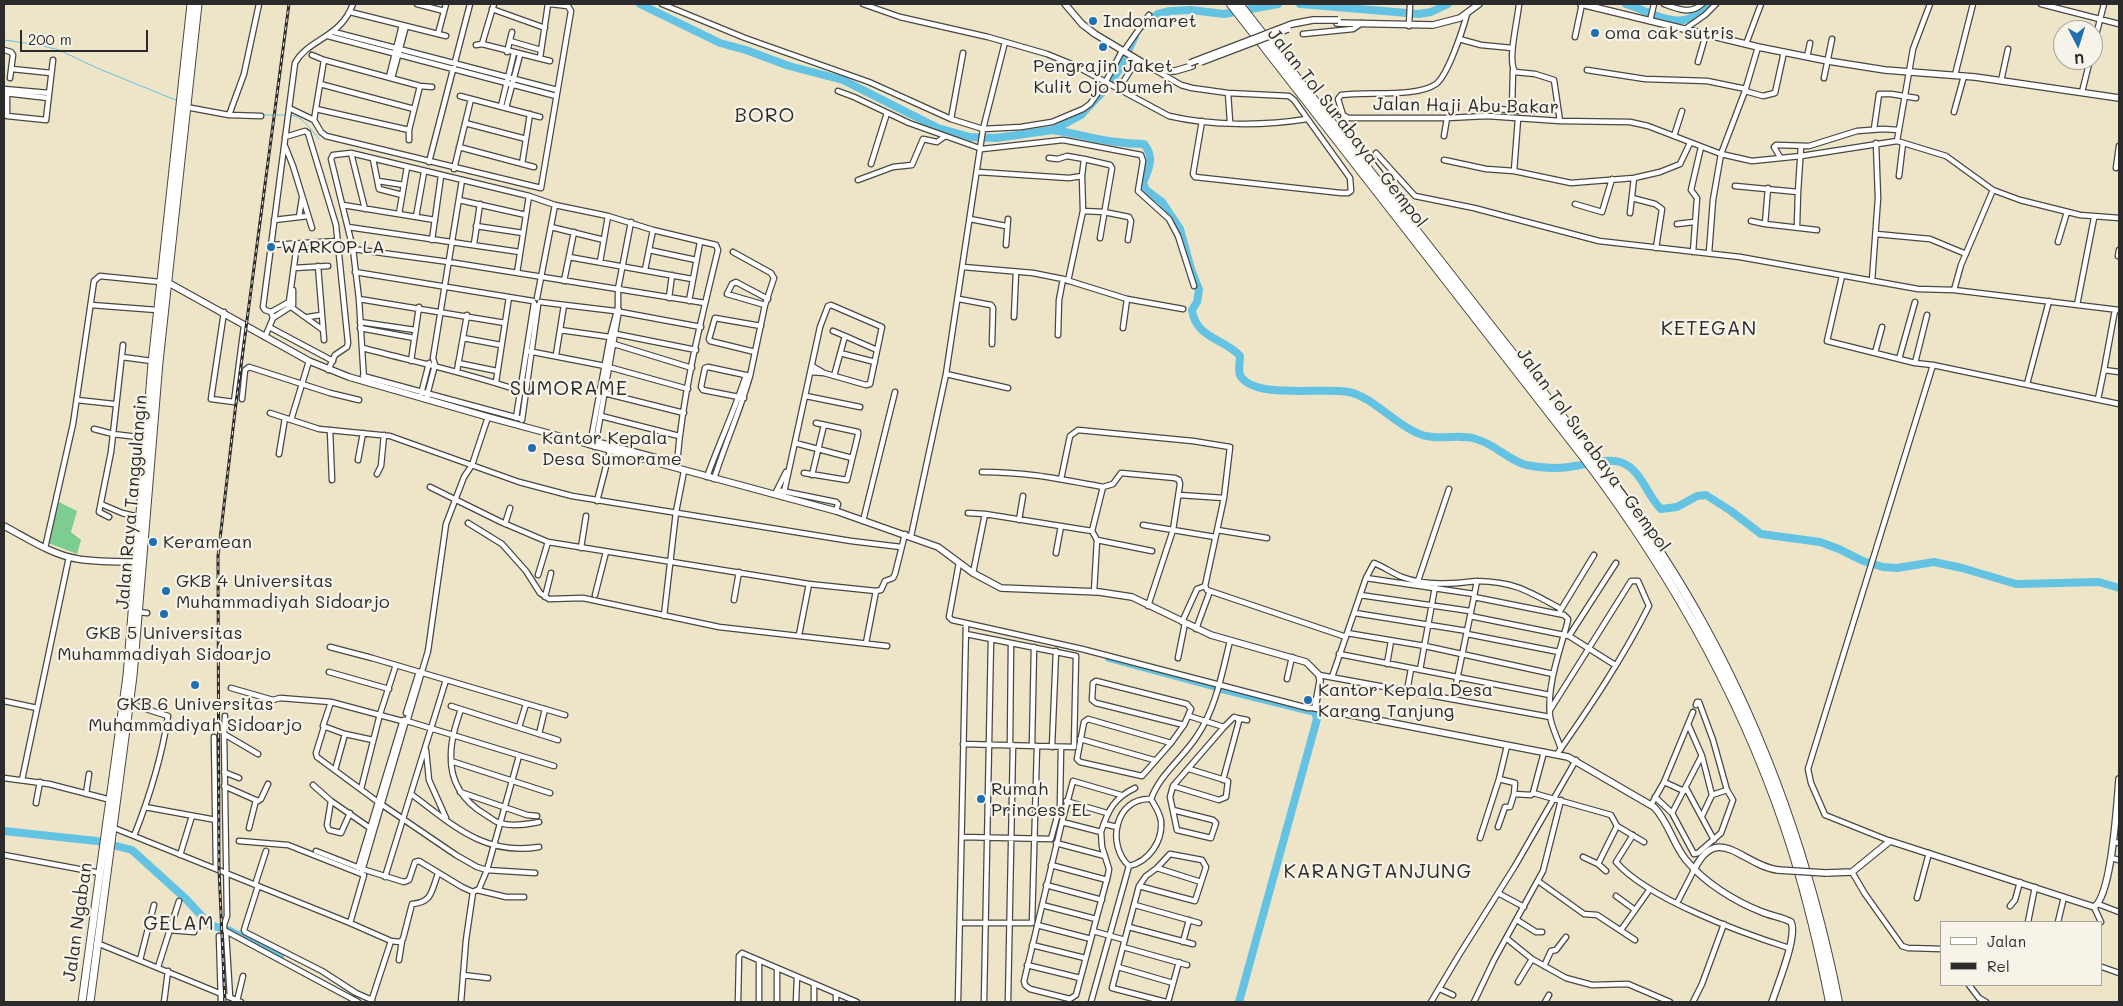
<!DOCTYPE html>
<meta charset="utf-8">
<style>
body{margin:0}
#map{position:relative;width:2123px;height:1006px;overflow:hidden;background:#eee5c9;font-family:Mali,sans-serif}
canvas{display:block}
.frame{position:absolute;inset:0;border:5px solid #2b2b2b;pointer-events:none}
.legend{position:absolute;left:1940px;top:921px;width:162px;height:65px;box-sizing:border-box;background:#f7f3e8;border:1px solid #a5a39c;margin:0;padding:6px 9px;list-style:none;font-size:15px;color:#2b2b2b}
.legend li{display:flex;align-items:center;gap:10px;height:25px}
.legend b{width:25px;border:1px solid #a5a39c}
.north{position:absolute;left:2053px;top:20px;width:50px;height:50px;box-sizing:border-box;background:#f7f3e8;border:1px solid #a5a39c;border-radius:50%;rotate:175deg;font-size:14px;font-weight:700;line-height:20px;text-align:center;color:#2b2b2b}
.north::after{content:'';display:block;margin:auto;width:18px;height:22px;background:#1f6fb2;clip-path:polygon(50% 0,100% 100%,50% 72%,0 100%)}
.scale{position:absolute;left:20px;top:30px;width:128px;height:22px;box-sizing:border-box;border:2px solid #2b2b2b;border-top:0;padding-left:6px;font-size:15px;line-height:18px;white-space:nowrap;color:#2b2b2b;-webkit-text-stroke:4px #f7f3e8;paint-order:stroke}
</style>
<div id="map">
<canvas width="2123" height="1006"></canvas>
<div class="frame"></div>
<ul class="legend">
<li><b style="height:6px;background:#fff"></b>Jalan</li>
<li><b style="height:6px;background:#2b2b2b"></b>Rel</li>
</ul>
<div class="north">U</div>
<div class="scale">200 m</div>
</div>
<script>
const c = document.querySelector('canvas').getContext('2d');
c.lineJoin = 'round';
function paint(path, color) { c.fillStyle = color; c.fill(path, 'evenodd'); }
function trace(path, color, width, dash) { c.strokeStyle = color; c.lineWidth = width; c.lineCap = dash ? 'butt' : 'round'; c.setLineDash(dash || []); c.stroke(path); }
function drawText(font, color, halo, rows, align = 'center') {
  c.font = font + ' Mali,sans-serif'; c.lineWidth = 4.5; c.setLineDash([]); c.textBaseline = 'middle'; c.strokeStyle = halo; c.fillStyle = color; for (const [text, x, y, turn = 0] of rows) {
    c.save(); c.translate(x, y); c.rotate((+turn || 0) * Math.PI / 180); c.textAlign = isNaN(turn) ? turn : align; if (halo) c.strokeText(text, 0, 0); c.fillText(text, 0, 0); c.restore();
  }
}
const green = new Path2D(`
 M59 502 77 511 71 532 81 540 77 554 48 543Z`);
const stream = new Path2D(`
 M4 40 39 45 59 50 97 68 178 101
 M189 104 202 108
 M262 115H286
 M290 115C303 116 311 130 319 139`);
const river = new Path2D(`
 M640 4 720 43 746 50 789 66 843 80 938 128 970 137 996 138 1053 130 1081 115 1108 86 1119 70 1135 36
 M1300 4 1419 14 1431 12 1448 4
 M1626 4C1643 9 1666 23 1684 20 1692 19 1701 10 1706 4
 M1141 27 1158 14 1170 11 1191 10 1224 14 1278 4
 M1053 130C1085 135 1110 144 1144 144 1155 158 1149 168 1143 183L1146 190 1162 202 1180 229 1191 269 1199 290 1197 302 1192 310C1196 339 1226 339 1240 356 1240 363 1237 373 1242 378 1259 399 1323 387 1349 392 1372 397 1394 423 1417 433 1436 442 1457 433 1476 439 1495 444 1508 460 1526 465 1541 468 1560 469 1575 466 1590 464 1605 458 1620 462 1642 469 1646 495 1661 509L1677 507 1697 496 1706 495 1731 511 1761 534 1820 542 1839 549 1863 561 1883 567 1897 568 1934 562 1962 568 2016 584 2099 582 2119 588
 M1109 658 1213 686
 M1222 689 1315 712 1317 719 1239 1002
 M4 831 97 841 132 850 186 899 210 925 228 930 280 956`);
const minor = new Path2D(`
 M417 4 444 11
 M662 4 745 38 869 82 951 119 983 129 1021 127 1052 122 1083 109 1090 104 1105 83 1122 51
 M863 4 900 17 988 37 1047 54 1074 65 1169 116C1212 126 1263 126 1307 119
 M1519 4C1518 19 1507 60 1515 72L1535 74 1554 80 1560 121
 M1664 4C1677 9 1690 15 1702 4
 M2041 4 2119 24
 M492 9 545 28
 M350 12 446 36
 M1467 14C1463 29 1448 75 1436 84 1416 98 1366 91 1341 95L1338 99 1343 115 1348 118H1447L1487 116 1560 121 1630 122 1648 126 1721 154 1752 161 1801 156 1897 141 1946 156 1993 190 2020 200 2080 215 2119 218
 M1650 21 1654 4
 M1409 26 1410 4
 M1685 29 1705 15 1716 4
 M334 32 557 90
 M438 34 446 4
 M1303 34 1353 29 1362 23
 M328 36 556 96
 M1575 37 1582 4
 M1459 39 1481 45 1512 48
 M510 41 541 50
 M482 44 494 4
 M1746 44 1761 4
 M476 45 482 44 550 61
 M2093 47 2104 4
 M4 50 11 52 13 55 10 78
 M507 52 512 32
 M1123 52 1149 15
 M312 55 324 60
 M1807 57 1810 43
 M540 58 548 4
 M1698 62 1706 34
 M12 69 51 73
 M1587 70 1645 79 1707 81 1746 89
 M1157 71 1181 85 1192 88 1228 93 1289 96 1294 100 1350 178 1351 191 1348 193H1341L1195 177 1193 174 1202 121
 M1955 75 1973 4
 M389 77 402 25
 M392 78 406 26
 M1824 78 1832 39
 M2001 81 2008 49
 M320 84 414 109
 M4 89 49 93
 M1118 90 1137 60
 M838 91 854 97 909 123 982 149 1063 140 1141 155 1143 161 1138 191 1169 219 1178 236 1194 286
 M1745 91 1763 96 1775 93 1784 52
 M2082 92 2090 60
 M5 93 48 98
 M1228 93 1230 122
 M7 94V116L46 120 53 60
 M460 96 540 117
 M501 106 514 53
 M186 107 229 115 261 116
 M289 108 314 120 321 132 326 136 541 188 571 11 568 6 550 4
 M506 108 520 55
 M316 109 409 130
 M1498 109 1522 111 1558 110
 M1512 110 1513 70
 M1954 112 1964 76
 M229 115 244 74 259 4
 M951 119 963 53
 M1518 119 1514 171 1571 183 1634 178 1660 172 1680 164 1690 143
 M314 120 324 60 420 86 432 87
 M465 123 526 139
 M1874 129 1879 94H1891L1916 98
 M1444 136 1447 118
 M1674 136 1682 111
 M285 137 305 131 308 133 336 225 348 343 347 347 335 355 328 370
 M409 140V130L420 86
 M1897 141 1913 49 1930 4
 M285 146 293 166 312 228
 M459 147 534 167
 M351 153 365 209
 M1376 153 1415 196 1474 208 1599 241 1740 257 1918 289 1954 290 2119 310
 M1780 157 1774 147 1776 145 1809 146 1857 131 1883 129 1899 130
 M1049 158 1058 159 1067 156 1084 159
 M373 159 379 189 402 195
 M1444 160 1486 169 1514 171
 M429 162 470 4
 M522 164 530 114
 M871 164 887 113
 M2116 168 2119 146
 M454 169 471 99
 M978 172 1069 178 1082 176
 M1899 176 1903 143
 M858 180 893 167 912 165 923 139 937 142 944 137
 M378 181 404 185
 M1735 186 1798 192 1801 146
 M1768 188 1765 224 1817 230
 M1632 198 1655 204 1662 209 1656 248
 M459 200 526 215
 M1575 204 1602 212 1612 179
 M343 205 435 220
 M1083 211 1082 176 1084 159 1110 165 1112 168 1100 238
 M1630 213 1634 178
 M399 214 407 167
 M299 217 302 198
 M416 217 424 172
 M970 219 1006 226
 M274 220 308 216
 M1751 221 1765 224
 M1677 224 1694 222
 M476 226 523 233
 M1797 226 1798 192
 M348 227 520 252
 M551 227 604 240
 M1876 234 1930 239 1966 254
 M432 240 441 176
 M2058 242 2067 212
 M474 244 480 204
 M271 245 338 241
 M1006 245 1008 219
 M353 249 449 262 705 303
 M649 250 696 260
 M733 252 771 273 774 278 765 305 750 376 708 367 705 368 701 387 703 390 744 398
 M1693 252 1697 198 1691 190 1701 147
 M1709 253 1713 200 1721 154 1745 91 1758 47
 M2118 256 2119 250
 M569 257 692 279
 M600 262 608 216
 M318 266 324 340
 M963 267 1033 273 1063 279 1127 299 1183 309
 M294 268 328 266
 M645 270 653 230
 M355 272 533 301
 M517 273 529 196
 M1842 276 1827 341 1915 363 1933 365 1808 769 1811 783 1825 815 1890 841
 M564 281 574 232
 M1068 281 1083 211 1104 212 1129 217 1131 221 1128 240
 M1872 281 1878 198 1876 143
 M1954 290 1961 265 1993 190
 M537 298 555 205
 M669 298 672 275
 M359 299 505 323
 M959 299 991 305 993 308 992 344
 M689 301 700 242
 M540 302 615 311 701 327
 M287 304 323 330
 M91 305 157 310
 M765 305 727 294 732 284 736 282 768 299
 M2077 305 2094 218
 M224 312 211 399 234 402 244 326
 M271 312 289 302 297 244
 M308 317 321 315
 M1014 317 1016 272
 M273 318 293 305V290
 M360 322 415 330
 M271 328 333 361
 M360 328 414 338
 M1123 328 1127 299
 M560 330 610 337
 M833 331 845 336
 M616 334 696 350
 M1058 335 1059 300 1063 279
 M265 337 273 318 271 312 265 310 263 307 295 63C309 38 340 39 353 4
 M463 338 501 345
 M614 344 692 368
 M363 348C415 362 468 373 520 391
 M528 351 605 366 688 389
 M755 352 710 341 709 339 715 318 761 326
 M840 353 875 362
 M1875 353 1882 327
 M556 355 564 305
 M122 357 152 361
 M1899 359 1915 302
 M411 361 419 307
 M458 363 497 371
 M1915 363 1927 315
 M1933 365 2119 404
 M812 366 824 373
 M2104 370 2115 310
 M457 371 467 315
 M946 374 1008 388
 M363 376 522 419
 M834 376 845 336 877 350
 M364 381 359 299 353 249 331 159 333 155 351 153 529 196 555 205 608 216 653 230 716 245 718 250C701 320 683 391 677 463
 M496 382 509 297
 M2027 384 2049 301
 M604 393 684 413
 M421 394 429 363
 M806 396 860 407
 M242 399 245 370 249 367 330 393 359 400
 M426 399 435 365 433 358 462 180
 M2098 399 2104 370 2119 372
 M77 400 114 404
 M270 413 319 429 390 436 519 482 572 496 851 541 901 547
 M601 416 679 436
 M516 418 534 303
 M291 420 309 361
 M522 420 538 305
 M94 429 113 434 146 438
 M330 430 332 480
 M595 441 677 463V465
 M795 443 852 458
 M590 445 610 337 618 307V289L631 222
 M595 447 619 310
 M279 454 285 418
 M358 460 363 433
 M982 472C1027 472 1059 479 1103 487L1113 484 1121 473 1175 478 1179 480 1180 484 1173 530 1148 606
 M804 473 847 480 858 435V432L816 423
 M377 474 381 466 384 435
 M812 475 824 425
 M707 477C719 443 735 410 746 375
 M714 479C725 444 740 411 750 376
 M1061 479 1070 436 1078 430 1193 441 1230 447 1224 498
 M430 487 501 522 548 542 809 584 876 591 881 590 885 581 893 578 895 574 905 534
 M777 490 836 502 838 504 836 511
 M776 492 786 472
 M1179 495 1224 498 1205 586 1207 590 1346 637
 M783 497 820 327 828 306 831 305 882 327 870 384 866 385 824 373 811 372
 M597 501 610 451
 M101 504 122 513 139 517
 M968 513 985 514
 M109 517 99 512 111 452 123 345
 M1019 520 1023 496
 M863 521 895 392
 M468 523 502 544 526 571 540 593 549 599 583 598 719 627 887 646
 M505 524 510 508
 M1143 525 1215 537
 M1217 530 1267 538
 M911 536 946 374 983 129 1005 42
 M1097 540 1152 551
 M45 548 73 424 94 281 100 276 160 282
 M581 548 586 516
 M1056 553 1061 526
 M959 563 949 617 952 620 1082 649 1308 708H1315
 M973 573 985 514 1092 531
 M538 575 548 542
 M1366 578 1374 563C1384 567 1392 573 1402 577 1426 586 1453 584 1477 581L1474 596
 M1418 581 1449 489
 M1477 581C1516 582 1528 591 1561 609
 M1094 592 1097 540 1092 531 1103 487
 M595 595 606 552
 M1360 595 1470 611
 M545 597 551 573
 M734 600 739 572
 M1560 611 1594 555
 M139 612 147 613
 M1355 613 1467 631
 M664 616 676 512 684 471
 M1470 616 1569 636 1615 665
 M1182 622 1197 589 1205 586
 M1196 629 1210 591
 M1347 633 1425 646 1553 674
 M1467 634 1559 652
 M799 635 809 584
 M1569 636 1616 563
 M866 643 876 591
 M330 647 372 658 565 715
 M1339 654 1550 695
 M1178 658 1185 623
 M1387 664 1391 641
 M1420 670 1435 587
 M329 672 389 689
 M1319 675 1550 717
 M1332 677 1366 578 1474 594
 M1287 679 1292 657
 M1096 681 1187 704 1191 709 1184 725 1096 703 1092 700 1093 683Z
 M231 688 273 700 280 698 331 702 402 721
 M1407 691 1411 669
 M1453 699 1474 597 1564 615 1568 619 1567 624C1559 654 1547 684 1550 716 1551 726 1558 739 1561 749
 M4 701 37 708
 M331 702 323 726 345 734 373 740
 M130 704 168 716C162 757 149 798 134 836
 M451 706 558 740
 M461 709C456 724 451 739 451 755 450 782 464 802 486 815 491 818 495 822 500 823 512 827 527 824 539 822
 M1550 710 1631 581H1638L1649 606C1623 658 1590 707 1557 754
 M406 713 418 675
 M1237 718 1247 720
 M406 720H403L402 723 404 724 407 722 428 651 446 524 464 477 472 465 488 417
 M407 721 554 766
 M1688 724 1702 756 1712 795
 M324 727 316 753 317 757 378 802 456 855 477 867 487 870 535 873
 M519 727 526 704
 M224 734 225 716
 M539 734 545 709
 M214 737 216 869
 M1080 739 1154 760
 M1171 743 1088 719 1084 722 1077 759 1080 762 1142 776 1171 743 1184 725
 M963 744 1074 747 1076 656 966 634
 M1010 745 1011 643
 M1032 746 1034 647
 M1052 747 1056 651
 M426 750 429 780 446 818
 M258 754 224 734 227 916 224 925V930L358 1002
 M451 761 550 793
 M335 770 345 734
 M224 772 239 778
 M4 778 49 784 111 800
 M1499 779 1515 783 1514 794 1531 795 1533 793 1611 815 1617 826 1644 842
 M22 780 69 557
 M1223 780 1239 721 1237 718 1234 717 1224 727
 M1664 782 1684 791
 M313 785 331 801 370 828
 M224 786 258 801 261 799 268 784
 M1173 786 1219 800 1226 797 1228 781 1189 769
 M1686 788 1714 840
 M361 789 380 714 396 665
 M460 792 527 815 537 816
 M1533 793 1544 752
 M86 794 89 774
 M411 794C452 824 483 856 539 847
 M1655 797 1672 813 1694 854 1698 853 1721 833 1733 800 1727 790 1713 740 1699 702H1697L1696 705
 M331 801 327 825 329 830 341 833 350 813
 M1066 801 1107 813
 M36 803 40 782
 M1651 805 1664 782 1693 712
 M145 807 216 820
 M1173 810 1213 820 1216 823 1211 838 1177 830 1170 797 1173 786 1224 727 1189 716
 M1672 813 1701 757
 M1702 816 1712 795 1727 790
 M1062 822 1101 832 1102 847 1109 869 1108 875 1076 995 1070 999 1030 989 1025 985 1024 981Z
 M1062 822 1073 781 1121 795
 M1104 824 1117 827
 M1498 827 1505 807H1510L1514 794
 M114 828 350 923 391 941 400 942 403 939 412 904C433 902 431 891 438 874
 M249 828 256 800
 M1101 832C1108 810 1114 798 1135 788
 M1633 835 1616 862C1648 899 1742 933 1789 948
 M962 837 1051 839 1060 806 1061 747
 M1480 838 1499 779 1507 746
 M239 841 288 845 364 875 350 923
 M2114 842 2119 843
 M1056 843 1105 856
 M316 851 362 869 404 882 409 880 415 862 419 861 462 887 473 892
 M4 855 100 873
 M180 855 192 816
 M1583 857 1598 864 1606 871
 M2111 858 2119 860
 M1598 864 1617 826
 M1051 865 1107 880
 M1129 866C1148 862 1163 842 1161 821 1160 813 1155 806 1151 799 1160 774 1183 758 1197 736 1216 708 1222 673 1230 641
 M1129 866C1106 845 1115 797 1151 799
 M358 868 402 723
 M1157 868 1201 882
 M362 871 405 724
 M1852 872 1865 894 1902 946 1908 948 1942 949
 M385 877 446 680
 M1538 881 1584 914 1597 915 1635 940
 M255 885 266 851
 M1046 885 1102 900
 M258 886 244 930 245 932 322 971 356 993 372 1000
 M1139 886 1195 901 1206 867 1202 860 1170 854 1157 868 1146 876 1139 886 1112 988 1166 1002
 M477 890 506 897H524
 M1498 893 1524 907
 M1616 896 1635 910
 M1917 898 1929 853
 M1677 903 1694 870
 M2098 904 2119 912
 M1042 905 1096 919
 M1135 905 1199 923
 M2010 906 2015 900 2020 882
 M2094 907 2101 922
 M1517 920 1536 932H1542
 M2028 922 2035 887
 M2058 922 2064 897
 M960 923H1032L1037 746
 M1037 925 1091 939
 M1129 927 1193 944
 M169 930 194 932
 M1621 930 1650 889
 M1093 931 1125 940
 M226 932 230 997
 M219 936 221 1002
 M1506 938 1532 959 1566 978 1592 985 1628 984 1670 1002
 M1183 942 1189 920
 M97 943 241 1002
 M1032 945 1085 958
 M1123 947 1187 965
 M140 960 154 905
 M399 960 402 941
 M1027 965 1080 978
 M1544 966 1551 951 1556 950 1566 937
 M158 967 179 901
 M1118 967 1173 983
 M2102 967 2119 973
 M463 975 488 978
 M1518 982 1532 959
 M1969 985 1979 998 1986 1002
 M1440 989 1453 995
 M237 1001 243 976
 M164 1002 168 971
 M371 1002 391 941
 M461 1002 466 940 473 892 479 889 487 870 519 756
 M738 1002 739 956 742 953 857 1002
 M759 1002V961
 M777 1002V969
 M796 1002 797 977
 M814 1002V984
 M836 1002V993
 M958 1002 966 624
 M984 1002 991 639
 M1008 1002 1013 745
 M1091 1002 1129 866
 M1168 1002 1179 962
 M1431 1002 1459 955 1515 866 1576 760
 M1474 1002 1494 960 1543 871 1561 800
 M1545 1002 1549 995
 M1693 1002 1702 984 1724 924`);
const tertiary = new Path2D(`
 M1065 4 1082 24 1095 34 1155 70 1175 71 1192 66
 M1581 4 1758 47 1828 61 1885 70 1975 77 2119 98
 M1337 23 1433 25 1460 18 1479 4
 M167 282 309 361 349 377 488 417 836 511 938 547 973 573 1001 588 1099 592 1132 597 1211 635 1306 662 1319 675 1320 681 1315 708 1568 757 1654 807C1668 821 1673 844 1686 860 1705 883 1734 901 1762 912 1771 916 1782 917 1791 922 1798 936 1777 986 1772 1002
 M4 526C27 538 52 555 78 559 96 562 116 562 136 562
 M1694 870C1718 821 1743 866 1778 870
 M1826 873 1852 872 1890 841 2094 907C2112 895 2117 803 2119 779`);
const trunk = new Path2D(`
 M82 1002 127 676 152 363 191 4
 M90 1002 133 676 159 362 198 4`);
const motorway = new Path2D(`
 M1231 4 1583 456C1674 576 1748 708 1793 852 1808 901 1820 952 1830 1002
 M1239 4C1324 113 1409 221 1494 330 1569 425 1645 518 1703 624 1768 742 1812 871 1838 1002`);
const rail = new Path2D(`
 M225 1002 219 870 218 556 236 403 289 4`);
const tertiaryBridge = new Path2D(`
 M1201 62 1288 29
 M1190 63 1292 24 1313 20H1338
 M1778 870 1826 873`);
const markers = [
 [1093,21,5,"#1f6fb2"],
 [1595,33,5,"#1f6fb2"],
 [1103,47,5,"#1f6fb2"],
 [271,247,5,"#1f6fb2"],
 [532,448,5,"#1f6fb2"],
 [153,542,5,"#1f6fb2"],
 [166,591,5,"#1f6fb2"],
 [164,614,5,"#1f6fb2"],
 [195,685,5,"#1f6fb2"],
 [1308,700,5,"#1f6fb2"],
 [981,799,5,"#1f6fb2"]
];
const poiNames = [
 ["Indomaret",1103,21],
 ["oma cak sutris",1605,33],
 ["Pengrajin Jaket",1103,66,"center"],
 ["Kulit Ojo Dumeh",1103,87,"center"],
 ["WARKOP LA",281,247],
 ["Kantor Kepala",542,438],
 ["Desa Sumorame",542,459],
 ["Keramean",163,542],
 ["GKB 4 Universitas",176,581],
 ["Muhammadiyah Sidoarjo",176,602],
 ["GKB 5 Universitas",164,633,"center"],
 ["Muhammadiyah Sidoarjo",164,654,"center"],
 ["Kantor Kepala Desa",1318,690],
 ["Karang Tanjung",1318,711],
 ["GKB 6 Universitas",195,704,"center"],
 ["Muhammadiyah Sidoarjo",195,725,"center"],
 ["Rumah",991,789],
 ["Princess EL",991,810]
];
const streetNames = [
 ["Jalan Haji Abu Bakar",1466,106,1],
 ["Jalan Tol Surabaya–Gempol",1347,128,52],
 ["Jalan Tol Surabaya–Gempol",1593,450,54],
 ["Jalan Raya Tanggulangin",132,502,-85],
 ["Jalan Ngaban",78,922,-82]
];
const quarterNames = [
 ["BORO",765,116],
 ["KETEGAN",1709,329],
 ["SUMORAME",569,389],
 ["KARANGTANJUNG",1378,872],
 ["GELAM",179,924]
];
paint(green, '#7ccd8f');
trace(stream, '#64c3e2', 1);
trace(river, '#64c3e2', 8);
trace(minor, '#484743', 7);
trace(tertiary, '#484743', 8);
trace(trunk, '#484743', 9);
trace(motorway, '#484743', 10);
trace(minor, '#fff', 4.5);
trace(tertiary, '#fff', 5.5);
trace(trunk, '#fff', 7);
trace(motorway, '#fff', 8);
trace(rail, '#2b2b2b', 3);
trace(rail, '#f7f3e8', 1, [4]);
trace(tertiaryBridge, '#484743', 8, []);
trace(tertiaryBridge, '#fff', 5.5);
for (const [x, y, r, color] of markers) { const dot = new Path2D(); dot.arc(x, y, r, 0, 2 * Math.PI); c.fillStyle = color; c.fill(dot); trace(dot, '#f7f3e8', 2); }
drawText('18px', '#2b2b2b', '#f7f3e8', poiNames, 'left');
drawText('18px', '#2b2b2b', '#f7f3e8', streetNames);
c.letterSpacing = '1px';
drawText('20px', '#2b2b2b', '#f7f3e8', quarterNames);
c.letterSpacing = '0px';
</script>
